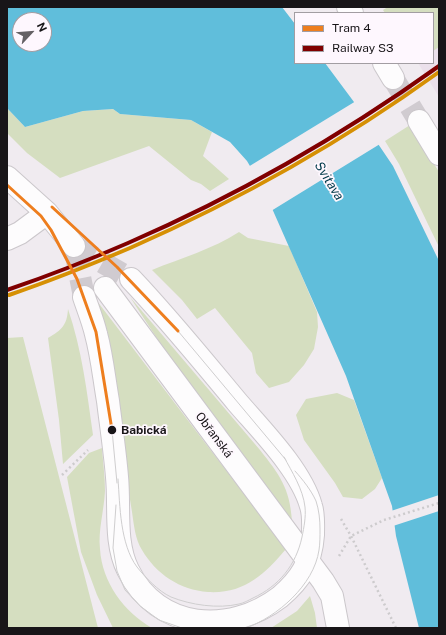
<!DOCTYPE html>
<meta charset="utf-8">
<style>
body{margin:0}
#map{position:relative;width:446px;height:635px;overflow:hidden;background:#f0ebf0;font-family:"Public Sans",sans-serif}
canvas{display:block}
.frame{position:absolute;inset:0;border:8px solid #181518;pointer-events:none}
.legend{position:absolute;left:294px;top:12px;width:140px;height:52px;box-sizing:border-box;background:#fef7fe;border:1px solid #a29da2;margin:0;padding:5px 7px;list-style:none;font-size:12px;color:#181518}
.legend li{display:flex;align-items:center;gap:8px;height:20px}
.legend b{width:20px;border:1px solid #a29da2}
.north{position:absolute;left:12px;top:12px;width:40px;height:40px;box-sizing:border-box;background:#fef7fe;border:1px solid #a29da2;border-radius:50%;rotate:64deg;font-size:11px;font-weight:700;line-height:16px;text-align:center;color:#181518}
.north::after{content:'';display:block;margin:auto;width:14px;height:18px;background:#646064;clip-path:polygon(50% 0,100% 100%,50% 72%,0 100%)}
</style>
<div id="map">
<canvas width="446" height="635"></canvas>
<div class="frame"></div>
<ul class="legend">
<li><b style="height:5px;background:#ee7e1e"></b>Tram 4</li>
<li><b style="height:5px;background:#800000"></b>Railway S3</li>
</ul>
<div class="north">N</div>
</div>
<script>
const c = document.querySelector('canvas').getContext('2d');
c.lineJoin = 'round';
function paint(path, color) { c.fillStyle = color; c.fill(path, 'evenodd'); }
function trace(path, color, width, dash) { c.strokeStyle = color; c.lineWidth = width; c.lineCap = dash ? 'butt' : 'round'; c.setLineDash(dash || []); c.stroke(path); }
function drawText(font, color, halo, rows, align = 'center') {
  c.font = font + ' "Public Sans",sans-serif'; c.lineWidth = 3.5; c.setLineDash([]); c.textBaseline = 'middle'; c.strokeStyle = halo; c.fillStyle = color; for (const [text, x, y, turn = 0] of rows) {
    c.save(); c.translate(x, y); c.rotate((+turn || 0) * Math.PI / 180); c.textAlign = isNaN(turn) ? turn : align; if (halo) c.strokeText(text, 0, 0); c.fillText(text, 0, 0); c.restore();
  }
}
const built = new Path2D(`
 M388 7H439V97L418 63H433V13H385L383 10Z`);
const green = new Path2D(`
 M388 7H439V47L433 51V13H385L383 10Z
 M7 108 25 127 83 111 113 109 120 114 191 120 212 132 203 156 229 179 210 191 201 184 191 180 149 146 60 178 27 153 7 133Z
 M410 125 439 172V247L399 164 385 141Z
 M239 232 248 238 289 246 317 312 318 327 314 349 304 365 289 382 269 388 256 373 252 353 215 308 197 319 182 300 152 270C181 258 213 249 239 232Z
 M130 297 260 450C279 474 290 488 292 521L212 417 171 360Z
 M97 301 286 549C264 575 244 594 208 592 180 590 156 574 142 550 135 539 134 525 132 512 128 490 126 468 123 446 116 398 106 349 97 301Z
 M68 309C82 350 87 392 93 435L63 464 59 420 48 338C62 330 67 325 68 309Z
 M23 337 98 628H7V338Z
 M337 393 354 400 382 478 375 489 362 499 343 497 335 483 304 440 296 415 306 399Z
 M102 448C103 463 105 477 105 491 104 511 98 530 100 549 102 582 124 612 152 628H113L97 595 81 552 67 477 89 453Z
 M310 596 315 613 317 628H271L297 611Z`);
const water = new Path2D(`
 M7 7H282L295 24V63H325L354 102 366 126 393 166 439 261V628H419L396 536 392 506 382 478 346 376 263 188 247 161 230 142 191 120 120 114 113 109 83 111 25 127 7 108ZM20 20H44V44H20Z`);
const pier = new Path2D(`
 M356 101 368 125 380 144 271 211 261 189 248 167Z
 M439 495V511L393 526 391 511Z`);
const minorTunnel = new Path2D(`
 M393 78 419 121
 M74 246 131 279
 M74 246 84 297`);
const path = new Path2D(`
 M62 475 88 450
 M341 519 351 536 396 628
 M339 556 351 536 384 520 439 503`);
const minor = new Path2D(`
 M348 7 352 13
 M384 63 393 78
 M419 121 439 154
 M7 177 47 213 74 246
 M7 239 20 233 47 213
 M105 288 323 581 332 596 338 628
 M84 297C88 309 93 321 96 334 102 356 104 378 108 401 111 426 115 452 117 477 120 507 114 542 128 570 158 631 230 635 280 597 301 579 311 563 313 535 313 525 314 515 311 506 301 470 261 430 237 402 202 360 168 318 131 279`);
const tram = new Path2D(`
 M178 331 286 460
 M112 430 117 483
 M118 479C120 506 120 544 137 567 145 577 158 591 171 597 191 605 218 609 239 604 244 603 249 600 253 598 279 586 296 565 302 537 304 527 306 517 305 507 303 489 292 472 284 457
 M116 505 113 548 117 571 125 590 140 606 159 620 182 628
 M246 628C277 617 314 585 319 550 320 544 320 536 320 529 320 520 319 510 316 501 311 490 303 480 295 471`);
const rail1 = new Path2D(`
 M7 290C48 276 89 260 128 243 239 195 341 136 439 66`);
const rail2 = new Path2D(`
 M9 295C50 281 90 265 130 248 239 200 342 142 439 72`);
const tram1 = new Path2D(`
 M7 185 41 216 51 230 77 279 96 332 112 430
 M52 207 117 267 178 331`);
const markers = [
 [112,430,5,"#181518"]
];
const stopNames = [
 ["Babická",121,430]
];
const streetNames = [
 ["Obřanská",214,435,53]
];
const waterNames = [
 ["Svitava",329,181,58]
];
paint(built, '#ebe0eb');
paint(green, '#d5dec0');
paint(water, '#60bedb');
paint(pier, '#f0ebf0');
trace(minorTunnel, '#d0cbd0', 22, [22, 11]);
trace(minor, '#cbc7cb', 24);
trace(path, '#cdcbcd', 2.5, [2, 3]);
trace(minor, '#fdfcfd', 22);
trace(tram, '#cfcecf', 1);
trace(rail1, '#800000', 4);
trace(rail2, '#d69004', 4);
trace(tram1, '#ee7e1e', 3);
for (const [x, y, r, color] of markers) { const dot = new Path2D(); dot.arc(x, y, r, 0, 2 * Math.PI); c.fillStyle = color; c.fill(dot); trace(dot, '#fef7fe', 1.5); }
drawText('bold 12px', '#181518', '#fef7fe', stopNames, 'left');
drawText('12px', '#181518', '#fef7fe', streetNames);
drawText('italic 13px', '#003a4a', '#fef7fe', waterNames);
</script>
